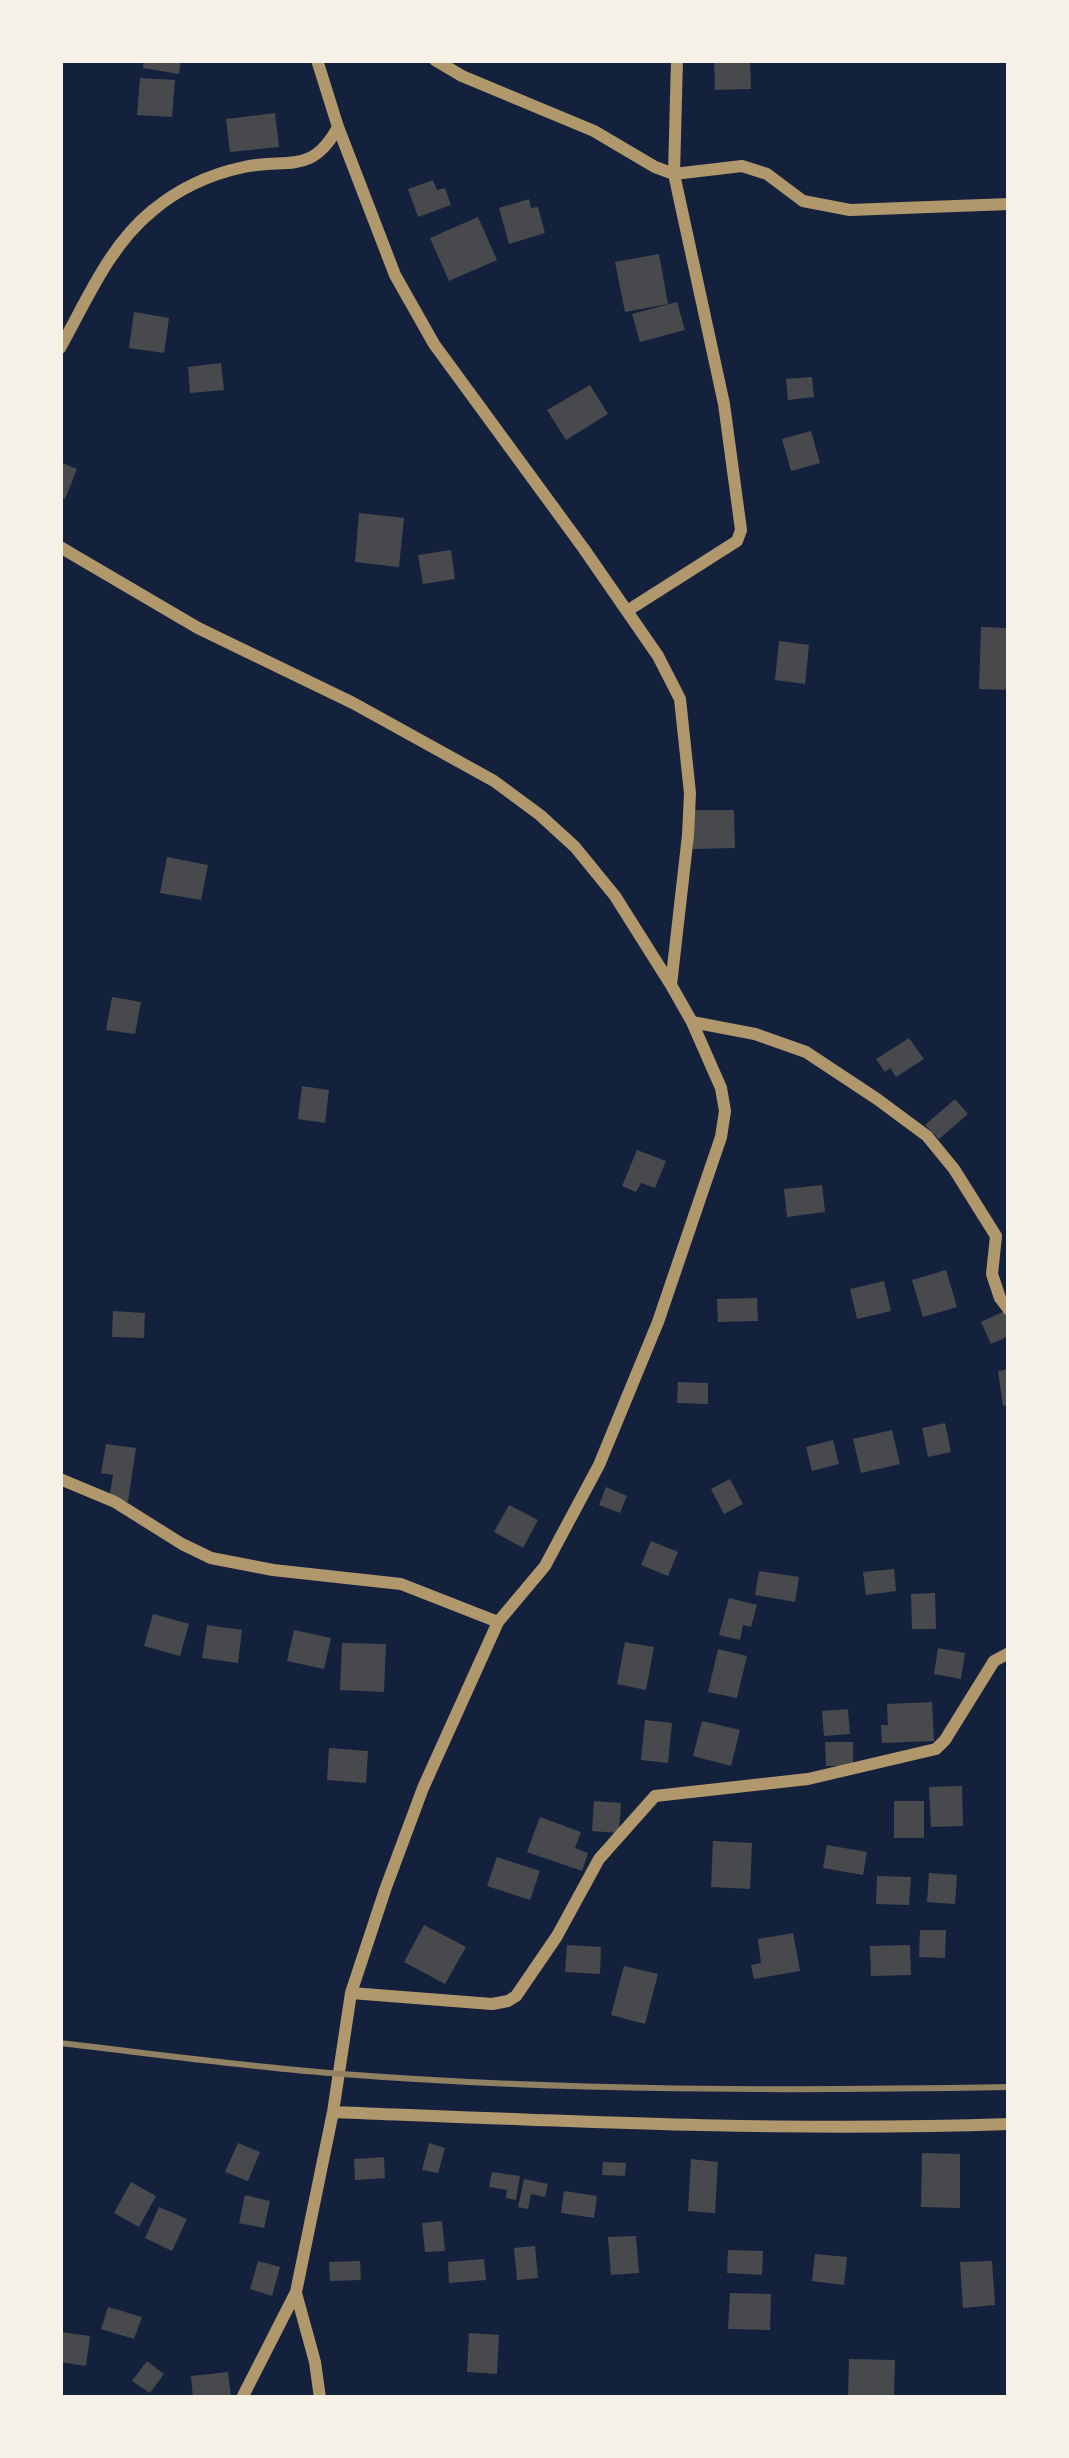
<!DOCTYPE html>
<style>
body{margin:0}
#map{position:relative;width:1069px;height:2458px;overflow:hidden;background:#14213d;font-family:Figtree,sans-serif}
canvas{display:block}
.frame{position:absolute;inset:0;border:63px solid #f6f1e7;pointer-events:none}
</style>
<div id="map">
<canvas width="1069" height="2458"></canvas>
<div class="frame"></div>
</div>
<script>
const c = document.querySelector('canvas').getContext('2d');
c.lineJoin = 'round';
function paint(path, color) { c.fillStyle = color; c.fill(path, 'evenodd'); }
function trace(path, color, width, dash) { c.strokeStyle = color; c.lineWidth = width; c.lineCap = dash ? 'butt' : 'round'; c.setLineDash(dash || []); c.stroke(path); }
const building = new Path2D(`
 M144 60H181L179 74 143 68Z
 M714 60H750L751 89 715 90Z
 M140 78 175 80 172 117 137 115Z
 M275 113 279 147 230 152 226 119Z
 M433 180 437 190 445 188 451 205 418 217 408 189Z
 M529 199 531 208 538 207 545 233 509 244 499 208Z
 M478 217 497 260 449 281 430 238Z
 M659 254 668 304 625 312 615 262Z
 M677 302 685 330 640 342 632 314Z
 M134 312 169 318 164 353 129 348Z
 M221 363 224 390 190 393 188 367Z
 M812 377 814 397 788 400 786 379Z
 M590 385 608 414 566 440 547 410Z
 M811 431 820 463 791 471 782 439Z
 M60 462 77 469 65 499 60 497Z
 M359 513 404 518 399 567 355 562Z
 M451 550 455 579 423 584 418 555Z
 M981 627 1009 628V677H1006V690L979 689Z
 M779 641 809 645 805 684 775 680Z
 M693 810H734L735 848 693 849Z
 M167 857 208 865 201 900 160 893Z
 M112 997 141 1002 135 1034 106 1030Z
 M909 1038 924 1059 896 1077 890 1068 885 1072 876 1059Z
 M302 1086 329 1090 325 1123 298 1119Z
 M955 1099 968 1114 939 1139 925 1125Z
 M637 1150 666 1161 655 1188 641 1183 636 1192 622 1186Z
 M822 1185 825 1212 787 1217 784 1189Z
 M946 1270 957 1307 923 1317 912 1280Z
 M884 1281 891 1311 857 1319 850 1289Z
 M757 1298 758 1321 718 1322 717 1299Z
 M1007 1310 1009 1336 991 1344 981 1322Z
 M113 1311 145 1313 144 1338 112 1337Z
 M1009 1369V1405L1003 1406 998 1371Z
 M678 1382 708 1383V1404L677 1403Z
 M945 1423 951 1452 928 1457 922 1428Z
 M892 1430 900 1464 861 1473 853 1439Z
 M833 1440 839 1464 812 1471 806 1447Z
 M106 1444 136 1448 128 1502 109 1499 113 1475 101 1473Z
 M730 1479 743 1504 724 1514 711 1489Z
 M606 1487 627 1496 620 1513 599 1505Z
 M509 1505 538 1520 523 1548 494 1532Z
 M651 1541 678 1552 668 1576 641 1565Z
 M894 1569 896 1591 866 1595 863 1572Z
 M759 1571 799 1577 795 1602 755 1595Z
 M935 1593 936 1629H912L911 1594Z
 M729 1598 757 1605 751 1627 743 1625 740 1640 719 1635Z
 M153 1614 189 1624 180 1656 144 1646Z
 M207 1625 242 1630 238 1663 202 1658Z
 M294 1630 331 1638 324 1669 287 1661Z
 M625 1642 654 1647 646 1690 617 1684Z
 M342 1643 386 1644 384 1692 340 1690Z
 M938 1648 965 1653 961 1679 934 1674Z
 M718 1649 747 1656 737 1698 708 1692Z
 M932 1702 934 1741 882 1743 881 1725H888L887 1704Z
 M848 1709 850 1734 824 1736 822 1711Z
 M645 1720 672 1723 668 1763 641 1760Z
 M702 1721 740 1730 731 1766 693 1756Z
 M825 1742H853V1766H826Z
 M329 1748 368 1751 366 1783 327 1780Z
 M962 1786 963 1826 931 1827 929 1787Z
 M594 1801 621 1803 619 1833 592 1831Z
 M894 1801H924V1838H894Z
 M540 1817 581 1832 575 1848 588 1853 582 1871 527 1852Z
 M713 1841 752 1843 750 1889 711 1887Z
 M827 1845 867 1852 863 1875 823 1868Z
 M497 1857 540 1871 530 1900 487 1886Z
 M929 1873 957 1875 955 1904 927 1902Z
 M877 1876 911 1877 909 1905 876 1904Z
 M424 1925 466 1947 445 1984 404 1962Z
 M920 1930H946L945 1958 919 1957Z
 M793 1933 800 1971 754 1979 751 1965 761 1963 758 1939Z
 M567 1945 601 1947 600 1974 565 1972Z
 M910 1945 911 1975 871 1976 870 1946Z
 M624 1966 658 1974 645 2024 611 2015Z
 M238 2143 260 2152 248 2181 225 2172Z
 M429 2143 445 2148 438 2173 422 2170Z
 M922 2153 960 2154V2208L921 2207Z
 M384 2157 385 2178 355 2180 354 2159Z
 M691 2159 718 2162 715 2213 688 2211Z
 M603 2162 626 2163 625 2176 602 2175Z
 M492 2172 520 2176 516 2200 506 2198 507 2190 489 2187Z
 M524 2179 548 2184 545 2197 531 2194 528 2209 518 2207Z
 M131 2182 156 2196 139 2227 114 2213Z
 M564 2191 597 2196 594 2218 561 2213Z
 M245 2195 270 2201 264 2228 239 2223Z
 M159 2207 187 2219 172 2251 145 2238Z
 M442 2221 445 2251 425 2252 422 2223Z
 M636 2236 639 2273 611 2275 608 2237Z
 M535 2246 538 2278 517 2280 514 2248Z
 M728 2250 763 2251 762 2275 727 2273Z
 M815 2254 847 2257 844 2285 812 2281Z
 M484 2259 486 2280 449 2283 448 2262Z
 M258 2261 280 2267 272 2296 250 2289Z
 M360 2261 361 2280 330 2281 329 2262Z
 M992 2261 995 2305 963 2308 960 2262Z
 M730 2293 771 2294 770 2330 728 2329Z
 M108 2307 142 2317 134 2339 101 2329Z
 M60 2332 90 2336 86 2366 60 2362Z
 M469 2333 499 2335 497 2374 467 2372Z
 M849 2359 895 2360 894 2398H848Z
 M147 2361 164 2374 150 2393 132 2381Z
 M228 2372 231 2398H193L191 2376Z`);
const minor = new Path2D(`
 M317 60 338 127 395 275 434 344 584 549 658 656 680 699 690 793 688 835 671 985
 M435 60 462 76 594 131 655 167 674 174 742 166 767 174 803 201 850 210 1009 204
 M60 348C87 300 109 246 152 211 178 189 211 174 244 167 289 158 312 175 338 127
 M60 547 198 628 353 703 494 781 540 815 575 847 615 896 671 985 692 1022 721 1088 725 1111 721 1137 658 1322 599 1465 545 1566 498 1622 423 1788 385 1890 351 1993 333 2112 296 2292 242 2398
 M627 611 737 541 741 530 724 404 674 174 677 60
 M692 1022 755 1034 806 1052 877 1099 927 1136 954 1169 996 1236 992 1274 1000 1298 1009 1310
 M60 1479 115 1502 182 1544 211 1558 273 1570 401 1584 498 1622
 M351 1993 492 2004 508 2001 516 1996 557 1936 599 1859 655 1796 808 1779 936 1749 945 1740 994 1661 1009 1653
 M333 2112C558 2121 784 2132 1009 2124
 M296 2293 315 2362 320 2398`);
const rail = new Path2D(`
 M60 2043C154 2054 248 2067 342 2074 563 2091 787 2091 1009 2087`);
paint(building, '#48494c');
trace(minor, '#b1986c', 12);
trace(rail, '#918062', 6);
</script>
